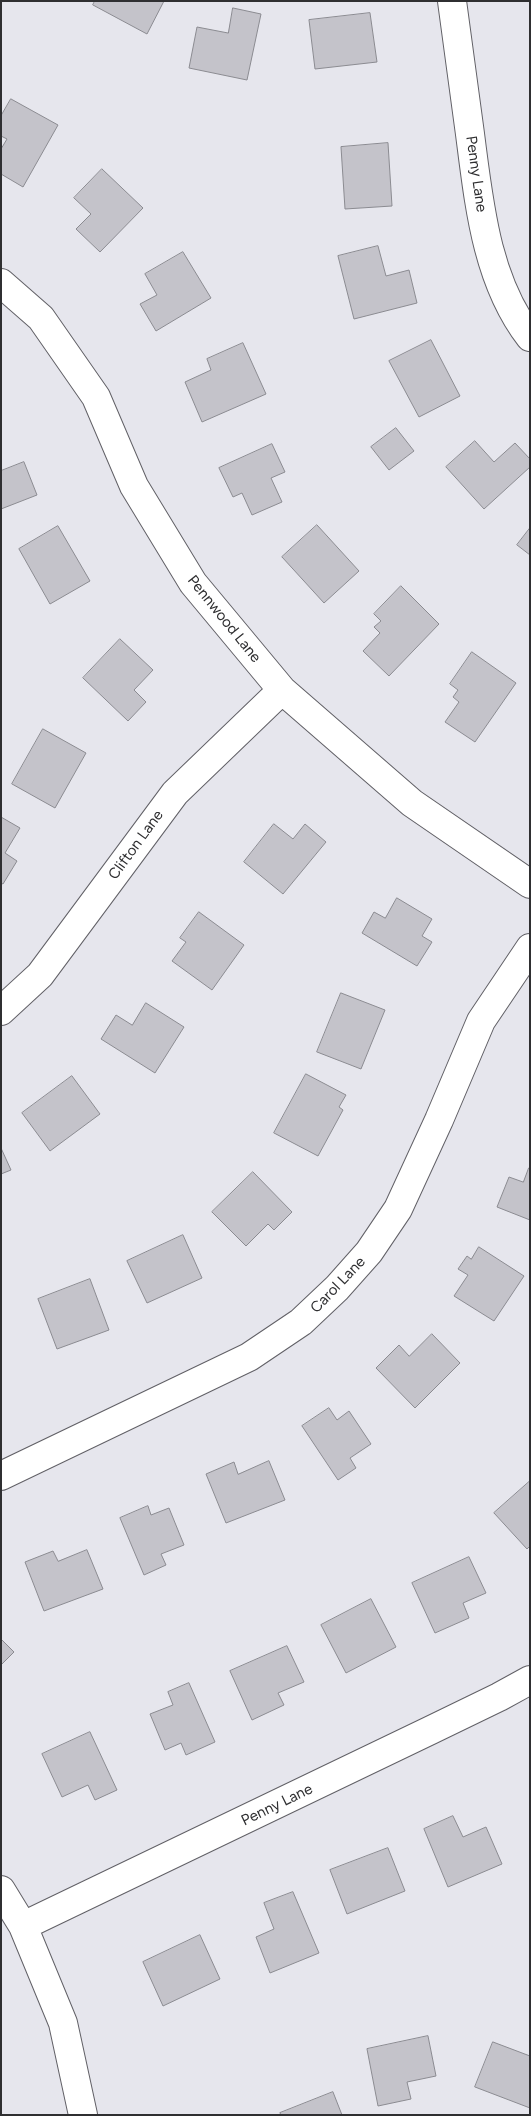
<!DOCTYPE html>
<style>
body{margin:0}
#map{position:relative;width:531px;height:2116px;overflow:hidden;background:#e6e6ed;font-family:Figtree,sans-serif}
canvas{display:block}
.frame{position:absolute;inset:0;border:2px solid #2f2f31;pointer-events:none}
</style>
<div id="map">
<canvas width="531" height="2116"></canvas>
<div class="frame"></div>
</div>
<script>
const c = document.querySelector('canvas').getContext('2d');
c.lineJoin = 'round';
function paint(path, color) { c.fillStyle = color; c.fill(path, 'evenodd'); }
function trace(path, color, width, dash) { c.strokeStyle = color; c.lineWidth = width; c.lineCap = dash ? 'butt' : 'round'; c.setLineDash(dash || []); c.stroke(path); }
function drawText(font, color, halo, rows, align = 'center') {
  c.font = font + ' Figtree,sans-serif'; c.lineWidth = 4.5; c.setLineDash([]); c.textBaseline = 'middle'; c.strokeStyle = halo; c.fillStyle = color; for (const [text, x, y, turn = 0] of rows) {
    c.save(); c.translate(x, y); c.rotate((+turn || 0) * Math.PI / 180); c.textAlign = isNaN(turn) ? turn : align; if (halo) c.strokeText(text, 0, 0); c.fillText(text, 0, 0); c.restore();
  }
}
const building = new Path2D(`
 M95 1H164L147 34 93 5Z
 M233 8 261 14 247 80 189 68 197 27 228 33Z
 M370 13 377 62 315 69 309 20Z
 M11 99 58 125 23 187 1 174V149L7 139 1 136V116Z
 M388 143 392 206 345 209 341 147Z
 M102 169 143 208 100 252 76 229 91 214 74 198Z
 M378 246 386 276 409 270 417 303 354 319 338 256Z
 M183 252 211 298 156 331 140 304 157 295 145 274Z
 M431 340 460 396 419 417 389 361Z
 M243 343 266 394 202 422 185 382 211 370 207 359Z
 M396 428 414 451 389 470 371 447Z
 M475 441 494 462 515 443 530 459V467L484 509 446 467Z
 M272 444 285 472 271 478 282 502 252 515 242 493 233 497 219 468Z
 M24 462 37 495 1 509V471Z
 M317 525 359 571 324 603 282 557Z
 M58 526 90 581 50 604 19 549Z
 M530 528V555L517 545Z
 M401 586 439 624 389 676 363 651 380 633 374 627 381 621 374 614Z
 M120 639 153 670 134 690 146 702 128 721 83 678Z
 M472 652 516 683 475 742 445 722 459 702 453 697 458 690 450 684Z
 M43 729 86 753 55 808 12 784Z
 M1 817 20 828 5 853 17 861 3 884 1 883Z
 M274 824 293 839 305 824 326 842 283 894 244 862Z
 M397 898 432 919 422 936 432 942 417 966 362 933 374 912 385 918Z
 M199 912 244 945 212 990 172 961 186 942 180 938Z
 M341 993 385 1010 361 1069 317 1052Z
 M146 1003 184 1027 155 1073 101 1039 116 1015 132 1025Z
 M306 1074 346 1095 339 1107 343 1110 318 1156 274 1133Z
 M72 1076 100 1114 50 1151 22 1113Z
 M1 1148 11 1170 1 1174Z
 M529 1168H530V1220L497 1207 509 1177 523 1182Z
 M253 1172 292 1212 274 1230 268 1224 246 1246 212 1212Z
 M183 1235 202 1278 147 1303 127 1261Z
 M479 1247 524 1276 494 1321 454 1296 468 1275 458 1269 467 1256 471 1259Z
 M90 1279 109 1330 57 1349 38 1299Z
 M432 1334 460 1363 415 1408 376 1368 399 1345 409 1356Z
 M329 1408 337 1420 349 1411 371 1444 350 1458 356 1468 338 1480 302 1426Z
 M269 1461 285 1500 226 1523 206 1474 234 1462 238 1474Z
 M530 1481V1546L527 1549 494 1513Z
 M148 1506 151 1515 169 1508 184 1545 161 1554 166 1565 144 1575 120 1518Z
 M87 1550 103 1589 44 1611 25 1562 53 1551 58 1561Z
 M469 1557 486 1593 463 1603 469 1618 435 1633 412 1583Z
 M371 1599 396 1647 346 1673 321 1625Z
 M1 1639 14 1652 1 1665Z
 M287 1646 304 1682 278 1693 284 1705 252 1720 230 1671Z
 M189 1683 215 1742 186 1755 181 1743 165 1750 150 1714 173 1705 168 1692Z
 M90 1732 117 1790 95 1800 88 1785 62 1797 42 1754Z
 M453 1816 463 1837 486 1827 502 1864 448 1887 424 1829Z
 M388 1848 405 1891 347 1914 330 1870Z
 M293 1892 319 1953 270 1973 256 1937 274 1929 264 1903Z
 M200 1935 220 1979 163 2006 143 1962Z
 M428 2036 436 2076 407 2082 411 2099 378 2106 367 2049Z
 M493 2042 530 2056V2108L475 2087Z
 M333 2092 342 2115H281L280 2113Z`);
const minor = new Path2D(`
 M452 1C458 45 464 90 470 134 479 203 486 280 530 337
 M1 283 41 318 96 397 134 486 193 583 282 690 412 803 530 884
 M1 1011 40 975 175 793 282 690
 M1 1476 249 1357 301 1322 337 1288 369 1252 398 1209 439 1120 481 1021 530 948
 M1 1890 23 1926 63 2023 83 2115
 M23 1926 431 1730 499 1697 530 1680`);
const streetNames = [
 ["Penny Lane",476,174,82],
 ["Pennwood Lane",224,619,51],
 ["Clifton Lane",136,845,-54],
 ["Carol Lane",338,1285,-46],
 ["Penny Lane",277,1805,-26]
];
paint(building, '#c4c3ca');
trace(building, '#8b8b91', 1);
trace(minor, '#616066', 30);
trace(minor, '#fff', 28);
drawText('15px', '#2f2f31', '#fff', streetNames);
</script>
